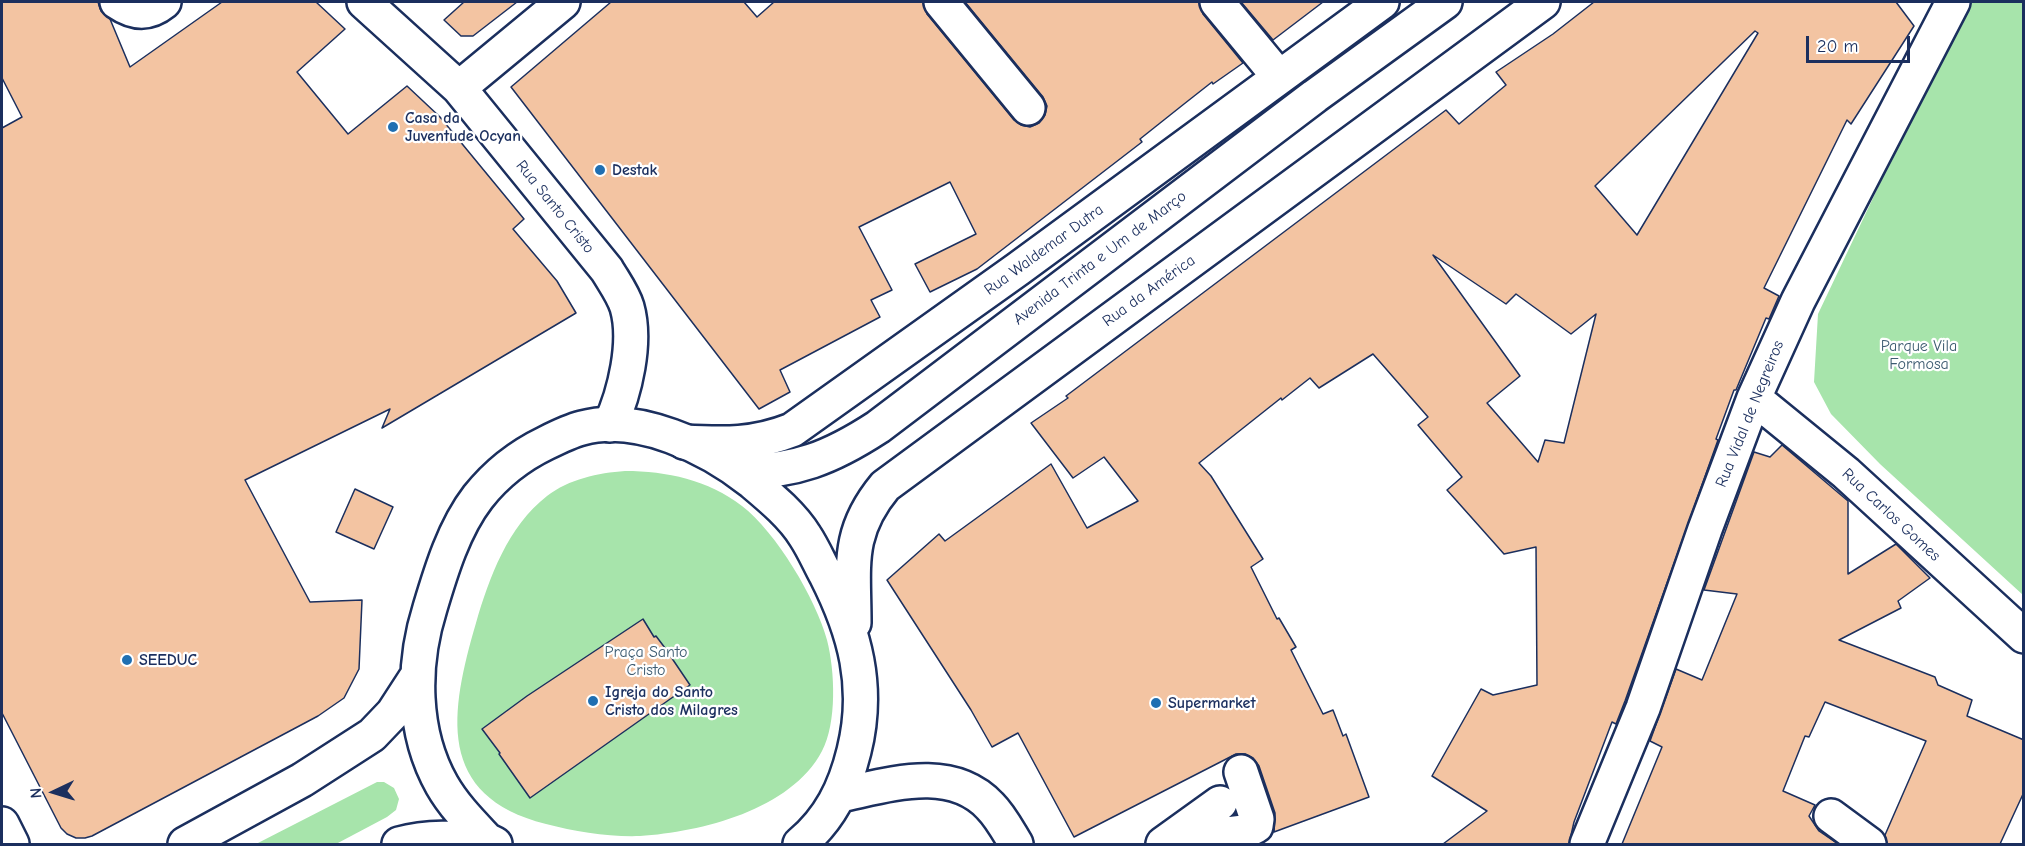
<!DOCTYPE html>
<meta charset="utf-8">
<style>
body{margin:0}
#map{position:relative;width:2025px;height:846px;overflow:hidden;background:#fff;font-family:"Comic Neue",sans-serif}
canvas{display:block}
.frame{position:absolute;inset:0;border:3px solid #1b2f5e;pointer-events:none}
.north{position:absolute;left:24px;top:762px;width:60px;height:60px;-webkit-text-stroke:4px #fff;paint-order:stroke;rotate:266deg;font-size:16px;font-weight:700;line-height:24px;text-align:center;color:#1b2f5e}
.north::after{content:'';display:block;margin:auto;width:21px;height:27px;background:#1b2f5e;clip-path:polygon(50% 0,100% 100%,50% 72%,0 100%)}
.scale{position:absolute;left:1806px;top:36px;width:104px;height:27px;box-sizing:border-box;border:3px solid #1b2f5e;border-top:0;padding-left:8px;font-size:18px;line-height:21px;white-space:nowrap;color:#1b2f5e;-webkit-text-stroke:4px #fff;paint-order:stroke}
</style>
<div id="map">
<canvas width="2025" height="846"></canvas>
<div class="frame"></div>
<div class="north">N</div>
<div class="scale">20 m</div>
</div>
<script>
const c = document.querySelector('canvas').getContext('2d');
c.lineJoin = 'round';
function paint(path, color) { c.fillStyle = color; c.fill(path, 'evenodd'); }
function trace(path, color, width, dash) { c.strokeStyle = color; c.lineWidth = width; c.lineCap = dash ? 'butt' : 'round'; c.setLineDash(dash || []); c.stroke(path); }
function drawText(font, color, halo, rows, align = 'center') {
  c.font = font + ' "Comic Neue",sans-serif'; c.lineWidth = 4.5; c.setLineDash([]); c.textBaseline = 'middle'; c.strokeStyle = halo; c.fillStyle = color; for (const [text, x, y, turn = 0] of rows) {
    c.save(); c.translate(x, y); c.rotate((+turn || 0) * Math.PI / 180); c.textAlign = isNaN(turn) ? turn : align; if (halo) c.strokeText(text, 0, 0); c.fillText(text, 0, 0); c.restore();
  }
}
const green = new Path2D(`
 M1966 2H2023V595L1880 464 1831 414 1814 382 1818 314Z
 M625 471C667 471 708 480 742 506 776 532 816 599 827 640 835 671 837 723 822 751 791 810 701 832 640 836 609 837 576 832 546 824 435 796 450 712 476 623 489 578 508 526 547 496 569 479 598 473 625 471Z
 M377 782H384L394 788 399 799 396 810 387 817 336 844H256Z`);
const building = new Path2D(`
 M2 2H98L101 11 110 19 130 67 222 2H316L345 29 297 72 348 134 407 86 440 117 524 219 513 229 557 281 576 313 382 428 390 409 245 480 310 602 362 600 359 669 344 698 318 716 92 836 85 838H76L67 834 61 828 2 713V128L22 117 2 78Z
 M464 2H517L473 36H461L444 20Z
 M611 2H744L757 17 774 2H923L927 14 1014 120 1021 125 1030 127 1039 123 1045 115 1047 106 1043 97 965 2H1199L1203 14 1243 63 1213 84 1212 82 1184 104 1140 139 1142 142 977 269 930 292 915 264 976 234 950 182 859 227 892 290 871 300 880 317 780 370 790 392 759 409 511 87Z
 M1241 2H1323L1273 40Z
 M1594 2H1896L1914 26 1851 124 1847 120 1764 288 1779 296 1769 319 1766 318 1736 390H1734L1716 439 1718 440 1625 701 1616 724 1612 722 1574 822 1569 844H1443L1487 811 1432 776 1481 689 1493 695 1537 685 1536 547 1504 554 1447 490 1462 477 1418 425 1428 417 1373 354 1319 388 1310 378 1282 400 1281 398 1199 463 1211 476 1263 559 1251 567 1277 619 1279 618 1296 647 1291 650 1323 714 1333 710 1343 736 1346 734 1369 797 1274 832 1275 813 1259 766 1253 758 1245 754H1236L1074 837 1018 733 992 747 971 710 887 580 939 534 945 541 1051 464 1087 528 1138 501 1104 457 1073 478 1031 423 1068 398 1066 396 1446 110 1459 124 1506 85 1496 72 1553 34ZM1755 31 1758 33 1637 235 1595 186ZM1433 255 1506 304 1516 294 1571 334 1596 314 1564 443 1545 440 1538 462 1487 403 1520 376Z
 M1782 445 1848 501V574L1896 544 1930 578 1898 601 1901 608 1839 640 1935 677 1938 685 1972 700 1967 716 2024 740V792L2000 844H1887L1885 835 1926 741 1825 702 1809 737 1805 736 1783 791 1815 805 1809 816 1819 831 1838 844H1622L1662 747 1650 741 1676 669 1702 680 1737 594 1704 590 1754 452 1770 457Z
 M355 489 393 507 374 549 336 532Z
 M643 619 654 637 656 636 665 648 690 685 530 798 499 754 500 753 482 729 527 696Z`);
const minor = new Path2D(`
 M117 2C133 13 148 15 164 2
 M364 2 459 88 607 270C614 282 623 294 627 307 637 342 625 393 610 425
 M941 2 1028 108
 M1217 2 1279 77
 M459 88 563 2
 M1754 398 1846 473 2024 636
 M684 442C725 444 754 445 792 430L1018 269 1382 2
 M1831 816 1869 844
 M2 824 12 844
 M1163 844 1220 803
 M1206 844 1219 835 1244 832 1256 826 1257 819 1241 772
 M1587 844 1643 708 1705 529 1754 398 1798 301 1953 2`);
const major = new Path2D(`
 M738 471C794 473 832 457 878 427L1315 96 1445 2
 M854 623C854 566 846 533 885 486L1543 2
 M840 795C889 785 950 764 990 806 1001 817 1008 831 1016 844
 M185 844 302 780 372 735 393 713 417 676
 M399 844C429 836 457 838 487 840
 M495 844 487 840C471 823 454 806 442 785 412 732 412 665 430 608 441 571 454 528 478 497 497 473 519 456 546 443 558 437 570 431 582 428 638 413 708 447 751 481 770 497 792 515 805 536 813 548 819 562 826 575 855 632 870 687 854 751 845 788 830 819 800 844`);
const markers = [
 [393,127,6,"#1f6fb2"],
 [600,170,6,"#1f6fb2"],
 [127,660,6,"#1f6fb2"],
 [593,701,6,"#1f6fb2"],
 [1156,703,6,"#1f6fb2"]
];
const poiNames = [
 ["Casa da",405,118],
 ["Juventude Ocyan",405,136],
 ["Destak",612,170],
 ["SEEDUC",139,660],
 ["Igreja do Santo",605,692],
 ["Cristo dos Milagres",605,710],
 ["Supermarket",1168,703]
];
const streetNames = [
 ["Rua Santo Cristo",555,207,51],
 ["Rua Waldemar Dutra",1044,250,-36],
 ["Avenida Trinta e Um de Março",1100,258,-37],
 ["Rua da América",1149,291,-36],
 ["Rua Vidal de Negreiros",1750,414,-68],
 ["Rua Carlos Gomes",1891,515,43]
];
const parkNames = [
 ["Parque Vila",1919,346],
 ["Formosa",1919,364],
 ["Praça Santo",646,652],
 ["Cristo",646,670]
];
paint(green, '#a7e4ab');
paint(building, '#f3c4a2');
trace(building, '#1b2f5e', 1.5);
trace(minor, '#1b2f5e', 38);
trace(major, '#1b2f5e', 38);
trace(minor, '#fff', 33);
trace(major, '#fff', 33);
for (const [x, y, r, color] of markers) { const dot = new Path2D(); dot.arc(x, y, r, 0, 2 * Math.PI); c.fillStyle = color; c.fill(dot); trace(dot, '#fff', 2); }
drawText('bold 16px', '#1b2f5e', '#fff', poiNames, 'left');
drawText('16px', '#1b2f5e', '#fff', streetNames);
drawText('16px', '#3e5c71', '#fff', parkNames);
</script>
